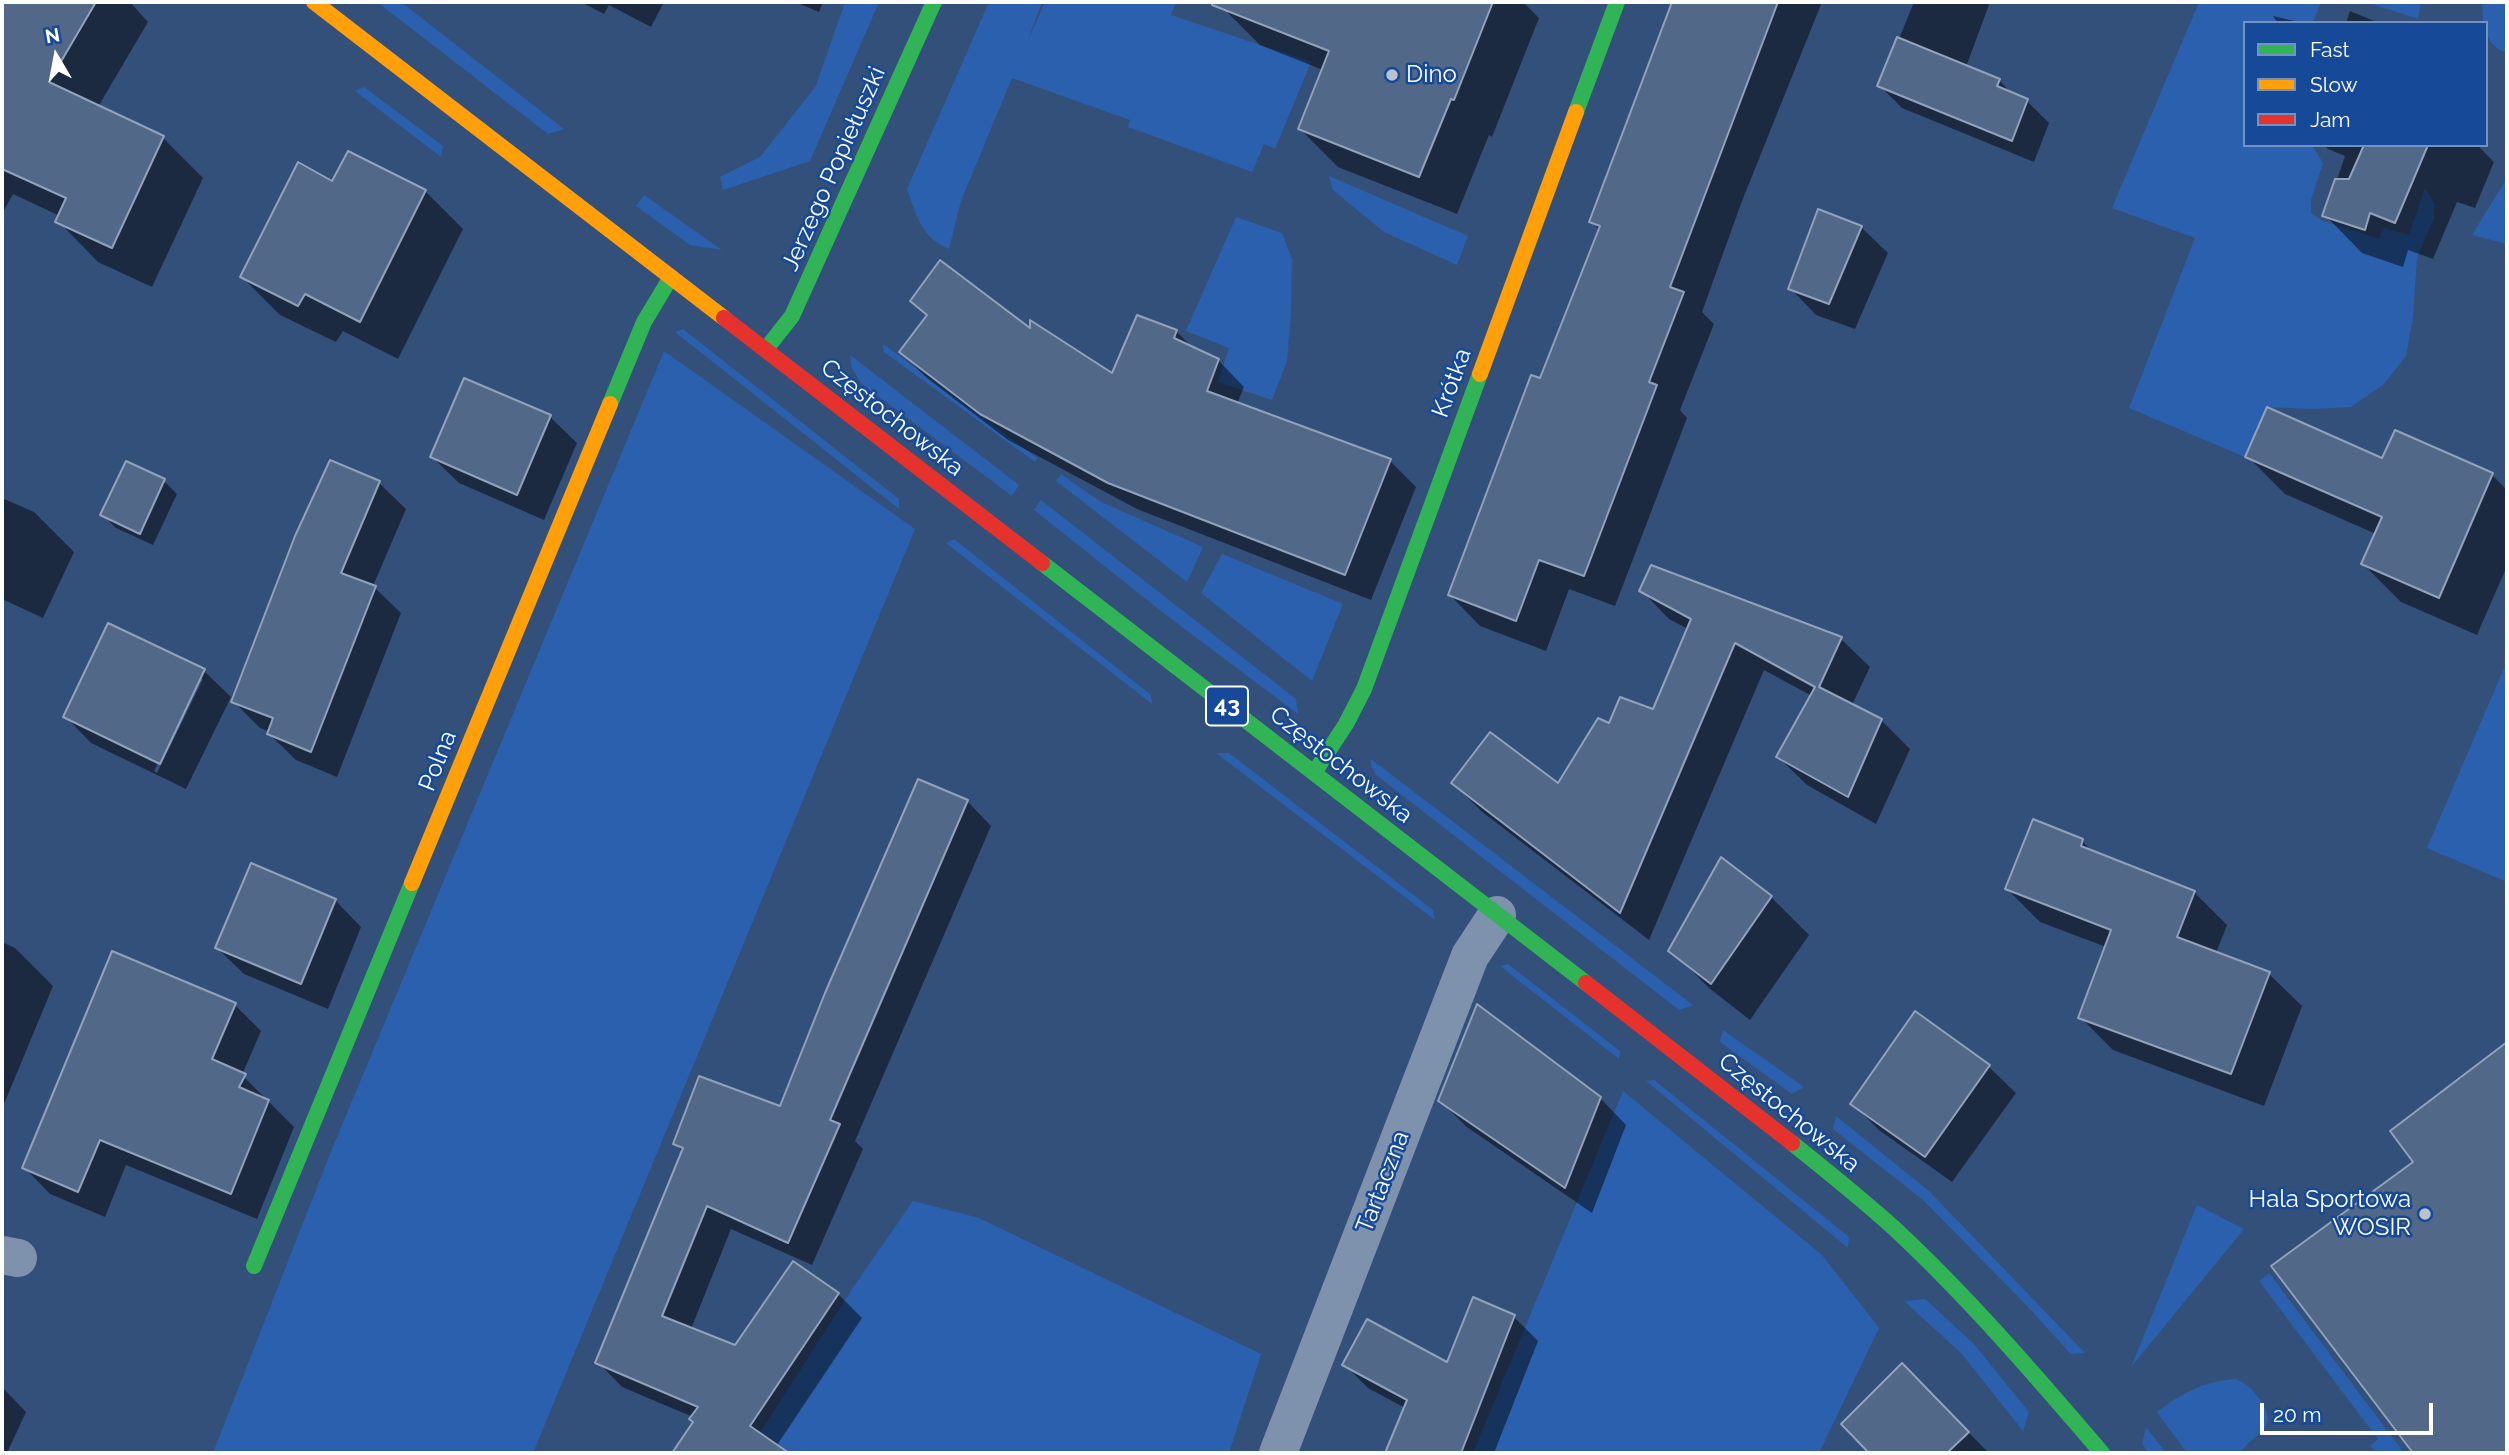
<!DOCTYPE html>
<meta charset="utf-8">
<style>
body{margin:0}
#map{position:relative;width:2509px;height:1455px;overflow:hidden;background:#33507b;font-family:Raleway,sans-serif}
canvas{display:block}
.frame{position:absolute;inset:0;border:4px solid #fff;pointer-events:none}
.legend{position:absolute;left:2243px;top:21px;width:245px;height:126px;box-sizing:border-box;background:#164a98;border:2px solid #7392c1;margin:0;padding:9px 12px;list-style:none;font-size:21px;color:#fff}
.legend li{display:flex;align-items:center;gap:14px;height:35px}
.legend b{width:35px;border:2px solid #7392c1}
.north{position:absolute;left:21px;top:21px;width:70px;height:70px;-webkit-text-stroke:5px #164a98;paint-order:stroke;rotate:350deg;font-size:19px;font-weight:700;line-height:28px;text-align:center;color:#fff}
.north::after{content:'';display:block;margin:auto;width:24px;height:32px;background:#fff;clip-path:polygon(50% 0,100% 100%,50% 72%,0 100%)}
.scale{position:absolute;left:2260px;top:1403px;width:173px;height:32px;box-sizing:border-box;border:4px solid #fff;border-top:0;padding-left:9px;font-size:21px;line-height:24px;white-space:nowrap;color:#fff;-webkit-text-stroke:5px #164a98;paint-order:stroke}
</style>
<div id="map">
<canvas width="2509" height="1455"></canvas>
<div class="frame"></div>
<ul class="legend">
<li><b style="height:9px;background:#30b455"></b>Fast</li>
<li><b style="height:9px;background:#ff9f0a"></b>Slow</li>
<li><b style="height:9px;background:#e5322d"></b>Jam</li>
</ul>
<div class="north">N</div>
<div class="scale">20 m</div>
</div>
<script>
const c = document.querySelector('canvas').getContext('2d');
c.lineJoin = 'round';
function paint(path, color) { c.fillStyle = color; c.fill(path, 'evenodd'); }
function trace(path, color, width, dash) { c.strokeStyle = color; c.lineWidth = width; c.lineCap = dash ? 'butt' : 'round'; c.setLineDash(dash || []); c.stroke(path); }
function drawText(font, color, halo, rows, align = 'center') {
  c.font = font + ' Raleway,sans-serif'; c.lineWidth = 5; c.setLineDash([]); c.textBaseline = 'middle'; c.strokeStyle = halo; c.fillStyle = color; for (const [text, x, y, turn = 0] of rows) {
    c.save(); c.translate(x, y); c.rotate((+turn || 0) * Math.PI / 180); c.textAlign = isNaN(turn) ? turn : align; if (halo) c.strokeText(text, 0, 0); c.fillText(text, 0, 0); c.restore();
  }
}
const green = new Path2D(`
 M377 2H401L564 129 548 134Z
 M845 2H879L810 161 723 190 720 177 760 157 816 86Z
 M989 2H1042L1027 43 1045 2H1176L1171 15 1311 62 1275 149 1264 144 1252 172 1128 127 1130 120 1012 78 961 201 949 249C922 238 916 215 907 189Z
 M2199 2H2321L2314 20 2309 23H2245V145H2312L2323 163 2311 200V213L2323 221 2379 239 2384 228 2409 235 2425 188 2434 203V217L2417 258 2413 317 2406 356 2383 385 2351 407 2312 409 2267 407 2245 457 2129 408 2195 238 2112 208Z
 M2366 2H2421L2418 19Z
 M2482 2H2507V53C2492 48 2486 38 2486 23H2483Z
 M364 87 443 146 441 157 355 91Z
 M1329 176 1468 236 1457 265 1384 232 1333 190Z
 M2507 178V244L2472 235Z
 M644 195 722 250 690 245 636 206Z
 M1236 217 1282 233 1292 259 1291 314 1287 361 1272 400 1218 382 1229 348 1186 331Z
 M683 329 899 499V509L675 332Z
 M883 344 1037 458 1035 462 884 352Z
 M664 351 915 529 533 1453H213L330 1154Z
 M850 355 1019 485 1012 496 862 384 852 369Z
 M1061 474 1101 502 1203 547 1187 582 1056 481Z
 M1041 500 1296 699 1298 714 1166 615 1034 510Z
 M954 539 1151 695 1152 704 946 543Z
 M1222 554 1343 604 1312 681 1201 593Z
 M2507 661V882L2427 848Z
 M1216 753H1229L1433 910 1435 920Z
 M1371 759 1693 1005 1679 1010 1376 775 1371 766Z
 M1508 964 1620 1051 1619 1059 1500 966Z
 M1723 1030 1804 1087 1792 1094 1720 1042Z
 M1654 1080 1849 1237 1848 1248 1646 1081Z
 M1623 1091 1822 1255 1879 1328 1819 1453H1473Z
 M1836 1116 1929 1191 2085 1353 2071 1354 2027 1306 1923 1200 1833 1129Z
 M913 1201 979 1218 1261 1354 1229 1453H747L854 1286Z
 M2197 1205 2244 1229 2131 1367Z
 M2269 1273 2404 1453H2376L2370 1446 2378 1439 2259 1281Z
 M1925 1299 1973 1343 2029 1412 2023 1431 1961 1353 1904 1301Z
 M2235 1379C2248 1384 2252 1389 2260 1400 2282 1431 2252 1432 2241 1453H2187L2157 1412C2182 1393 2205 1381 2235 1379Z
 M2146 1427 2166 1453H2149L2142 1444Z`);
const shadow = new Path2D(`
 M2 2H130L148 22 98 107 163 138 203 178 152 287 98 262 58 221 60 216 13 194 2 214Z
 M581 2H664L651 27 609 5 604 14Z
 M795 2H823L819 12Z
 M1224 2H1523L1539 18 1492 137 1489 135 1457 214 1338 167 1300 129 1323 70 1260 45 1222 7Z
 M1673 2H1822L1742 201 1702 312 1714 324 1680 410 1687 418 1615 606 1569 589 1546 651 1480 626 1450 595 1541 381 1600 230 1591 221Z
 M1914 2H1990L1966 67 1999 80 2013 95 2027 101 2049 123 2034 162 1902 108 1880 86Z
 M2350 11 2379 23H2346Z
 M2273 16 2303 23H2278Z
 M2324 145H2481L2480 148 2494 162 2475 208 2457 202 2433 259 2408 250 2403 267 2362 253 2325 215 2345 156 2328 149Z
 M333 183 425 191 463 229 398 359 343 331 336 342 280 315 242 277Z
 M1861 227 1888 253 1855 329 1816 315 1790 288Z
 M912 301 1032 331 1113 375 1176 331 1194 349 1218 360 1244 387 1237 404 1390 461 1416 487 1371 600 1137 509 1008 440 927 378 901 352 928 317Z
 M550 417 577 443 544 520 459 483 432 457Z
 M2395 433 2492 475 2507 490V566L2477 635 2401 602 2363 564 2376 534 2285 494 2247 456 2383 460Z
 M331 462 379 483 406 509 373 586 401 613 337 777 296 760 269 734 270 732 260 728 233 701Z
 M127 463 164 481 177 494 153 545 116 528 103 515Z
 M2 498 34 512 74 552 43 618 2 599Z
 M1652 567 1841 639 1870 667 1852 705 1881 720 1910 749 1876 824 1807 785 1778 757 1812 696 1764 670 1649 940 1481 811 1453 783 1559 785 1610 725 1654 711 1688 629 1669 619 1641 590Z
 M109 625 204 671 231 697 186 789 91 743 65 716ZM199 679H203L157 773 154 771Z
 M967 801 991 826 855 1141 863 1149 812 1265 731 1229 691 1329 735 1347 838 1294 862 1318 773 1451 774 1453H674L695 1423 693 1417 622 1387 598 1362 683 1152 675 1144 781 1109Z
 M2082 841 2095 854 2194 892 2227 925 2216 953 2269 974 2302 1006 2264 1106 2113 1050 2080 1017 2106 947 2040 922 2007 889Z
 M1771 897 1809 935 1750 1020 1709 988 1671 950Z
 M335 900 361 927 328 1009 244 974 217 948Z
 M2 942 15 948 53 986 2 1109Z
 M235 1005 261 1031 242 1075 294 1127 257 1219 126 1165 105 1217 50 1194 24 1167Z
 M1916 1014 1989 1067 2016 1093 1952 1182 1879 1130 1852 1103Z
 M2493 1055 2507 1069V1453H2415L2273 1267 2416 1163Z
 M1600 1098 1626 1125 1592 1213 1467 1127 1440 1101Z
 M1514 1317 1538 1341 1494 1453H1387L1405 1408 1368 1388 1344 1364 1448 1365Z
 M1902 1366 1989 1453H1872L1843 1424Z
 M2 1387 26 1412 7 1453H2Z`);
const building = new Path2D(`
 M2 2H96L49 82 164 136 112 248 55 222 66 198 2 169Z
 M1212 2H1493L1454 100 1451 99 1419 177 1298 129 1329 51 1212 5Z
 M1672 2H1778L1670 287 1684 292 1649 382 1657 385 1584 576 1539 560 1516 621 1448 595 1531 375 1540 378 1600 226 1589 222Z
 M1897 37 2000 79 1997 86 2028 99 2012 141 1877 86Z
 M2364 145H2428L2395 223 2370 213 2365 230 2322 216 2335 179H2349Z
 M348 151 426 190 360 322 305 294 298 306 240 277 298 162 332 181Z
 M1818 209 1862 226 1829 304 1788 289Z
 M940 260 1030 328V320L1112 373 1137 315 1177 330 1174 338 1219 359 1207 391 1391 459 1345 575 1108 483 980 414 899 352 927 315 910 301Z
 M464 378 551 415 517 495 430 457Z
 M2267 407 2382 458 2395 430 2493 473 2439 598 2361 564 2382 517 2245 457Z
 M330 460 380 481 341 573 376 586 311 752 267 734 273 718 231 702 295 536Z
 M126 461 165 479 140 534 100 515Z
 M1651 565 1842 637 1819 687 1882 719 1848 797 1776 757 1815 687 1735 643 1620 913 1451 783 1490 732 1558 783 1598 718 1609 723 1620 697 1653 709 1691 619 1639 591Z
 M108 623 205 669 160 764 63 717Z
 M918 779 968 800 830 1120 840 1124 788 1243 707 1206 662 1316 735 1345 793 1261 839 1293 750 1426 789 1453H672L693 1422 689 1419 698 1407 595 1363 683 1148 673 1144 699 1076 780 1106 825 993Z
 M2033 819 2083 839 2081 846 2195 891 2177 937 2270 972 2231 1074 2078 1018 2111 930 2005 889Z
 M1721 857 1772 896 1711 984 1668 951Z
 M251 863 336 899 301 984 215 948Z
 M112 951 236 1003 212 1059 246 1074 239 1087 269 1100 231 1194 100 1140 78 1192 22 1168Z
 M1477 1004 1601 1097 1565 1188 1438 1101Z
 M1915 1011 1990 1065 1925 1157 1850 1104Z
 M2507 1042V1453H2413L2271 1266 2413 1162 2390 1131Z
 M1473 1297 1515 1315 1461 1453H1385L1407 1400 1342 1365 1367 1319 1447 1362Z
 M1902 1363 1969 1432 1947 1453H1869L1841 1424Z`);
const street = new Path2D(`
 M2 1255 18 1258
 M1278 1453 1470 956 1497 915`);
const fast = new Path2D(`
 M1576 112 1617 2
 M766 349 792 316 934 2
 M610 404 644 322 671 277
 M1042 563 1586 983
 M1314 773 1346 724 1364 689 1480 374
 M1792 1143C1827 1171 1862 1199 1895 1229 1969 1298 2036 1376 2102 1453
 M254 1266 412 883`);
const slow = new Path2D(`
 M314 2 724 318
 M1480 374 1576 112
 M412 883 610 404`);
const jam = new Path2D(`
 M724 318 1042 563
 M1586 983 1792 1143`);
const markers = [
 [1392,75,7,"#b8c2d1"],
 [2425,1214,7,"#b8c2d1"]
];
const shields = [
 [1227,706,42]
];
const shieldNames = [
 ["43",1227,706]
];
const poiNames = [
 ["Dino",1406,75],
 ["Hala Sportowa",2411,1200,"right"],
 ["WOSIR",2411,1228,"right"]
];
const streetNames = [
 ["Jerzego Popiełuszki",834,169,-66],
 ["Krótka",1452,383,-70],
 ["Częstochowska",892,418,38],
 ["Polna",438,761,-68],
 ["Częstochowska",1341,765,38],
 ["Częstochowska",1789,1113,39],
 ["Tartaczna",1383,1182,-69]
];
paint(green, '#2a60ae');
paint(shadow, '#0007');
paint(building, '#516889');
trace(building, '#91a2ba', 2);
trace(street, '#7e91ad', 38);
trace(fast, '#30b455', 16);
trace(slow, '#ff9f0a', 16);
trace(jam, '#e5322d', 16);
for (const [x, y, r, color] of markers) { const dot = new Path2D(); dot.arc(x, y, r, 0, 2 * Math.PI); c.fillStyle = color; c.fill(dot); trace(dot, '#164a98', 2.5); }
for (const [x, y, w] of shields) { const box = new Path2D(); box.roundRect(x - w / 2, y - 19.5, w, 39, 5); c.fillStyle = '#164a98'; c.fill(box); trace(box, '#fff', 2); }
drawText('bold 23px', '#fff', null, shieldNames);
drawText('24px', '#fff', '#164a98', poiNames, 'left');
drawText('24px', '#fff', '#164a98', streetNames);
</script>
